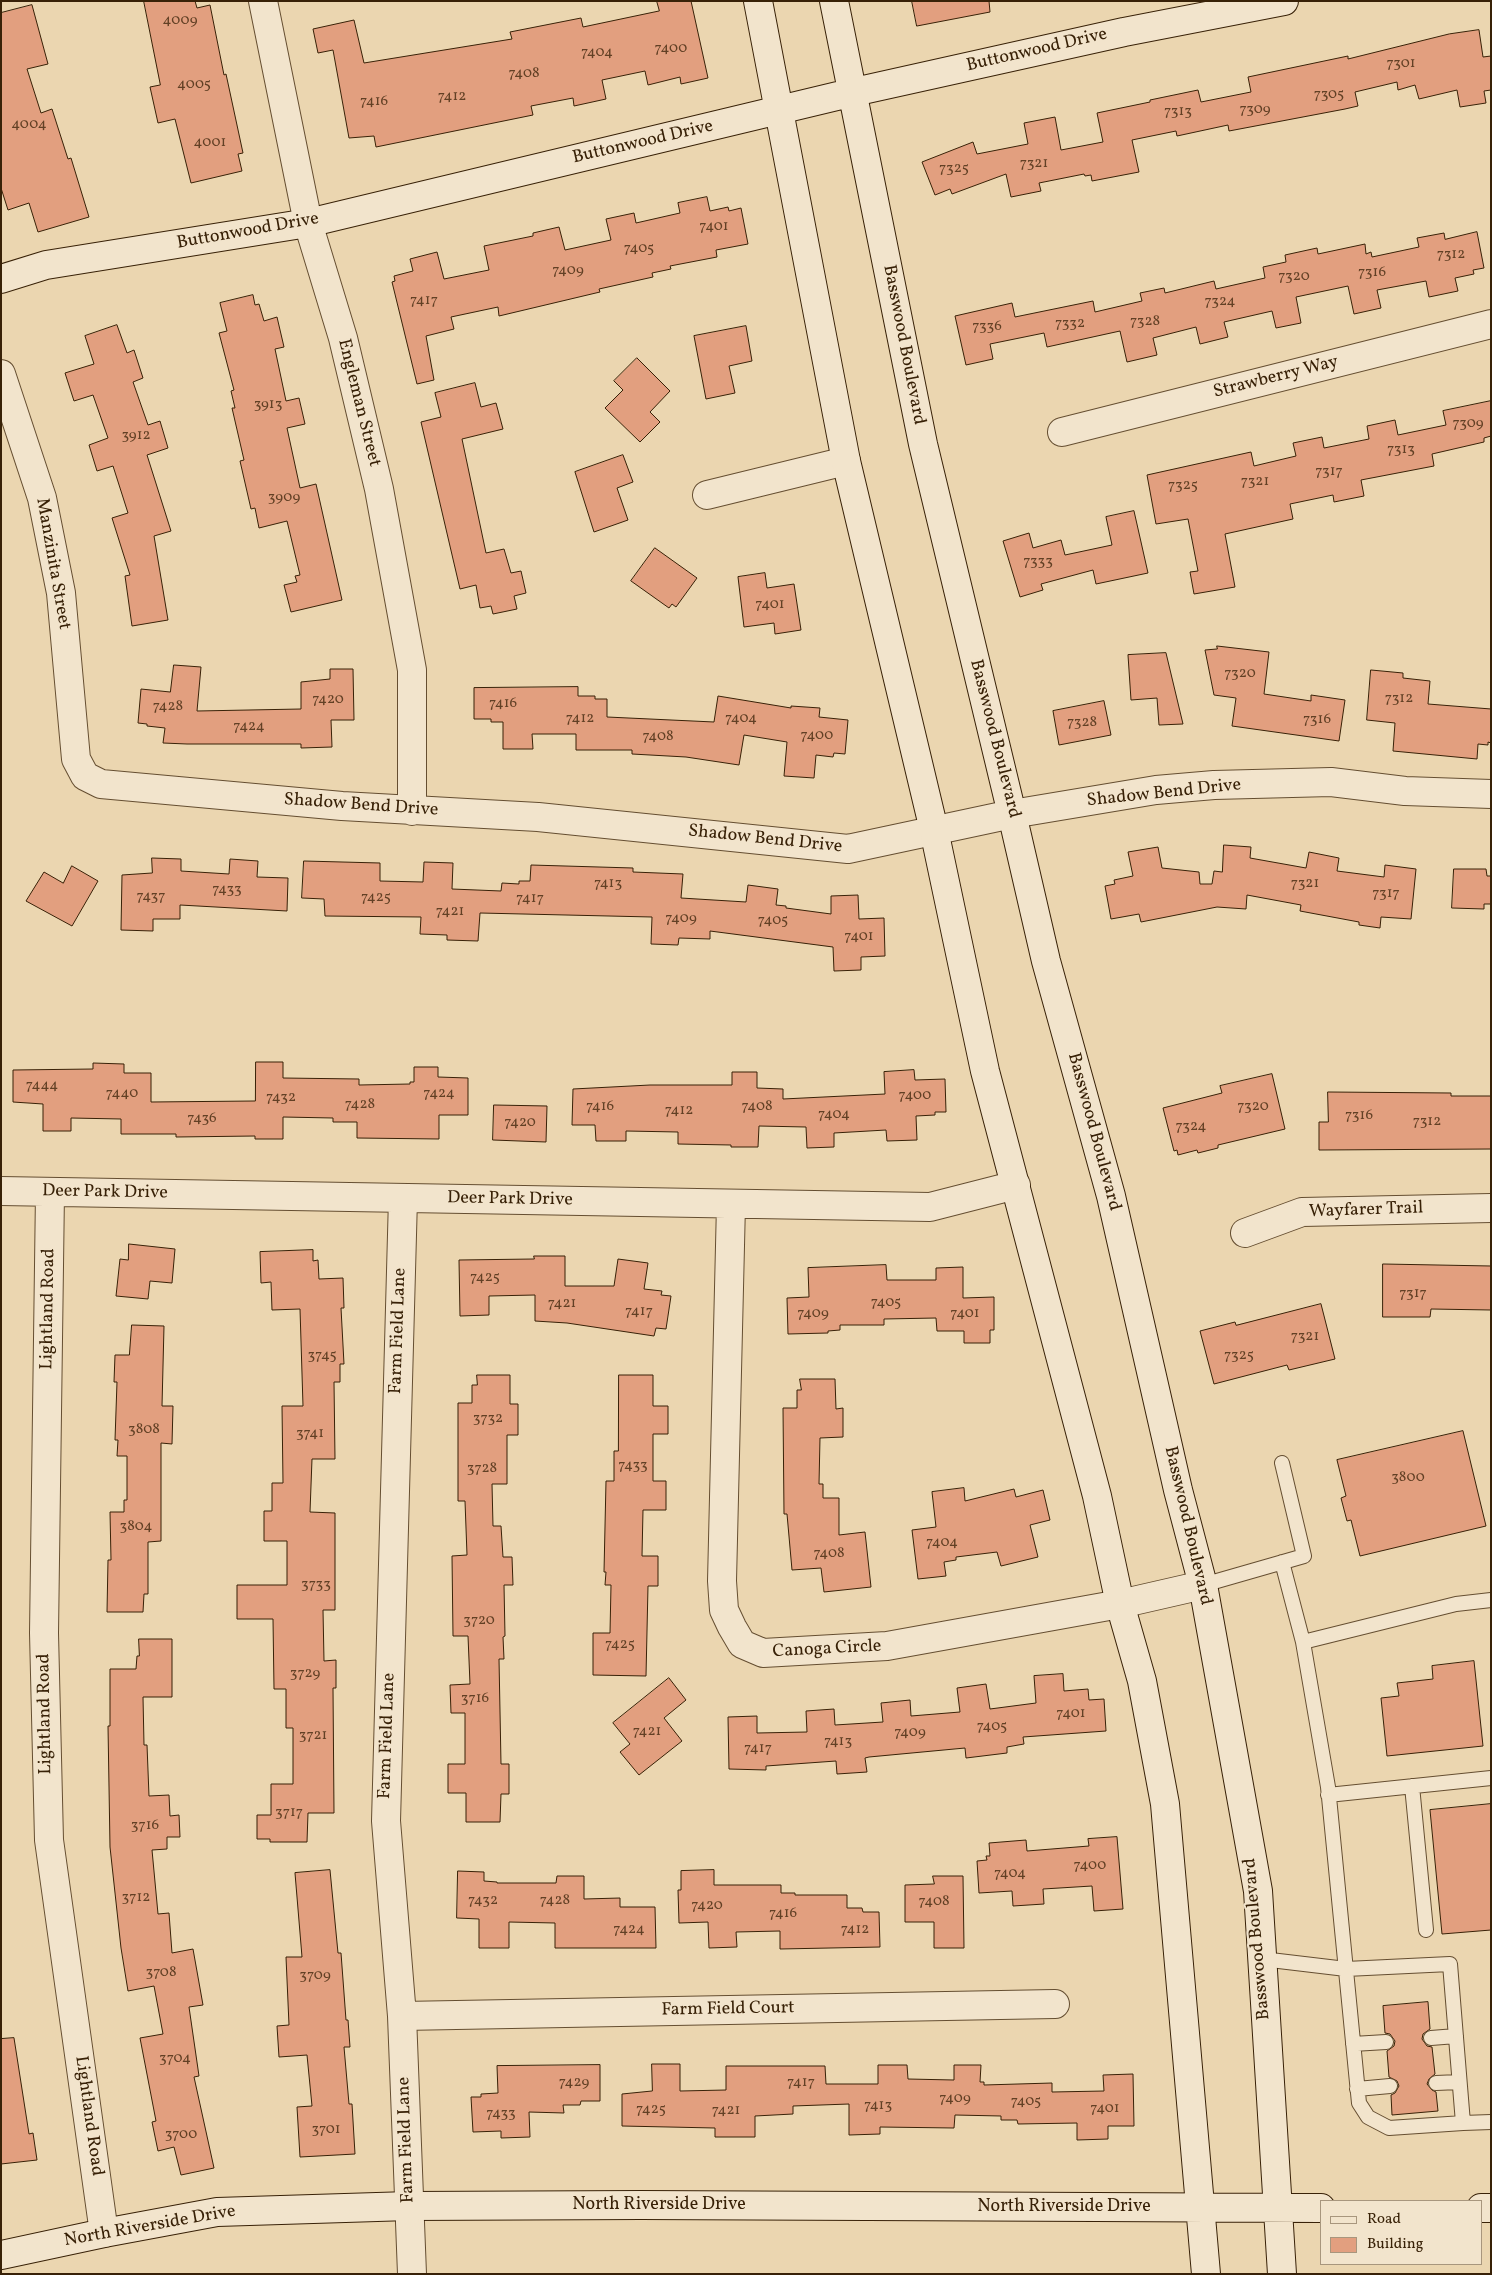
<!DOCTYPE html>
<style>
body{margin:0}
#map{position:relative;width:1492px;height:2275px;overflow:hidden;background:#ebd6b0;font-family:Vollkorn,serif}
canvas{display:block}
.frame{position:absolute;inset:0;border:2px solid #382107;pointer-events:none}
.legend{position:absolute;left:1320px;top:2200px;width:162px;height:65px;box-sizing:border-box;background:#f2e4cc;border:1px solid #a8967d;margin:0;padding:6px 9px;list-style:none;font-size:15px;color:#382107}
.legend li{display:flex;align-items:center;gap:10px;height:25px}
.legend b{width:25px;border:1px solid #a8967d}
</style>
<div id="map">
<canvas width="1492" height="2275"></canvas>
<div class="frame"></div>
<ul class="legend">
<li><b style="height:6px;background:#f2e4cc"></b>Road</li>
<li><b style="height:14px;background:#e29f7f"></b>Building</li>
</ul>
</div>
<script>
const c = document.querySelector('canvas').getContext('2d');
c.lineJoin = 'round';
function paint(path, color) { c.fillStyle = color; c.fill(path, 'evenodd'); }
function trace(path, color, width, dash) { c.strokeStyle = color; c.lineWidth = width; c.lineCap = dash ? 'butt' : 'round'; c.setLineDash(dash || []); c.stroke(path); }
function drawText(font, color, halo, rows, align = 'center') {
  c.font = font + ' Vollkorn,serif'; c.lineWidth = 4; c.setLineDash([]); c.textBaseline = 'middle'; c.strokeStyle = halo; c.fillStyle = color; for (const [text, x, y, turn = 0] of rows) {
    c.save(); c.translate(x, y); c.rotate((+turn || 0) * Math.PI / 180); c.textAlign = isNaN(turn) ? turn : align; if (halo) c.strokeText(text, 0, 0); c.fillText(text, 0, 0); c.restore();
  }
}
const building = new Path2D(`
 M144 1H195L197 8 210 5 224 75 226 74 243 153 238 154 242 171 191 183 175 119 158 123 150 87 160 85Z
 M657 1H691L708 78 681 84 680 77 648 85 645 71 602 80 606 99 574 106 573 98 531 106 533 115 376 147 374 136 349 138 333 50 318 53 313 29 354 20 364 63 512 39 510 32 581 18 583 27 659 11Z
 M912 1H989L990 12 917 26Z
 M32 5 48 64 27 69 41 113 52 109 68 159 71 158 89 217 38 232 29 203 8 210 1 188V13Z
 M1479 30 1483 57 1491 56V90L1484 91 1486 103 1460 107 1457 90 1419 99 1415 85 1398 90 1397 82 1355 92 1358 106 1345 109 1229 131 1228 125 1177 136 1176 131 1132 140 1139 172 1092 181 1091 175 1085 176 1084 174 1039 183 1041 191 1011 197 1006 174 952 194 950 189 935 195 922 162 973 142 977 154 1028 144 1024 123 1055 117 1061 150 1103 142 1097 113 1150 102V100L1198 90 1201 102 1251 92 1248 77 1348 56V59L1449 34Z
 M707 197 710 211 728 207 729 211 741 208 748 244 716 250 717 257 670 266 671 269 652 273 653 277 599 289 600 292 499 316 498 307 451 317 454 329 426 336 434 380 417 384 392 282 395 281 394 276 413 271 410 259 437 252 444 279 489 270 484 246 533 236V233L559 227 565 250 611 240 606 219 634 213 636 223 680 213 678 203Z
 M1477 232 1484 268 1473 270 1474 274 1455 278 1458 291 1429 297 1426 281 1377 290 1381 308 1354 314 1348 286 1296 297 1301 323 1276 328 1272 311 1224 322 1228 337 1200 344 1196 327 1153 338 1157 355 1127 362 1120 331 1047 347 1044 333 990 344 993 359 966 365 955 316 1012 303 1015 317 1093 301 1095 312 1142 301 1140 293 1164 288 1165 293 1214 281 1216 289 1265 278 1263 267 1286 262 1285 255 1317 248 1318 254 1365 244 1366 254 1371 252 1372 257 1419 247 1417 238 1444 233 1445 239Z
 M253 295 255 305 259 304 264 321 277 317 284 347 275 349 286 401 299 398 305 424 287 428 300 488 316 484 342 600 291 612 284 585 297 582 295 576 300 575 287 521 259 528 255 508 251 509 240 461 244 460 232 408H235L231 391 234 390 219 333 227 331 220 303Z
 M117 325 127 353 134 350 143 378 133 382 148 425 160 421 168 448 147 455 171 531 154 536 168 620 132 626 125 576 130 575 112 518 128 513 113 466 97 471 89 445 108 438 93 395 74 401 65 373 94 364 85 336Z
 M746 326 752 361 729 366 735 393 706 399 694 336Z
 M637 358 670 391 650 412 660 422 640 442 605 408 623 390 614 381Z
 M475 383 481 407 496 403 503 429 462 439 486 553 504 549 511 573 521 571 526 593 514 596 517 609 493 614 491 606 480 608 476 585 460 589 421 422 441 417 435 393Z
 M1491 401V436L1484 438V442L1432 454 1434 466 1361 480 1364 496 1334 502 1333 495 1290 504 1293 519 1225 534 1235 587 1194 594 1190 572 1198 571 1188 519 1156 524 1147 475 1251 452 1254 466 1296 456 1293 443 1322 437 1324 448 1369 439 1367 426 1395 420 1398 435 1446 425 1443 411Z
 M623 455 633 482 617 488 628 520 594 532 575 472Z
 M1134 511 1148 573 1096 584 1093 570 1041 584 1043 590 1020 597 1003 541 1029 533 1033 548 1061 540 1065 555 1112 545 1106 517Z
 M655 548 697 578 676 607 672 604 669 608 631 581Z
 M765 573 767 588 794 584 801 630 775 634 774 623 744 627 738 577Z
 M1217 646 1269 652 1264 694 1311 701V695L1345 700 1339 741 1232 726 1236 698 1214 695 1205 650 1217 649Z
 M1166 653 1183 724 1159 725 1157 698 1131 700 1128 655Z
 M174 665 201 667 197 711 301 709V682L330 679V669H353L354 720H331L332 747 301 748V744H187L163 743 165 728 147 726V724L138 723 141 689 170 692Z
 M1371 670 1403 673V678L1430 681 1428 704 1491 709V743L1488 742V745L1478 744 1477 759 1393 751 1395 723 1367 720Z
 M578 687V696H595V699H607V717L714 722 718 696 791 708V706L820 708 819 717 848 720 845 754 834 753 833 757 816 755 814 778 784 776 787 742 744 735 739 765 686 757 632 754V750H576V734H532L533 749H503V722H491V719H474V688Z
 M1104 701 1111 735 1059 745 1053 711Z
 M1224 845 1251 847 1250 858 1306 868 1309 852 1339 858 1337 871 1384 877 1385 865 1416 869 1411 919 1381 917 1380 928 1359 925V922L1300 911 1301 905 1247 895 1246 909 1217 907 1141 922 1139 914 1111 919 1105 886 1115 884 1114 880 1133 876 1128 852 1158 847 1162 868 1199 872 1200 884H1212L1214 871 1222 872Z
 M152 858 181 859V871L229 874 230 859 258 861 257 877 288 878 287 911 180 905V919H153V931L121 930 122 875 152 873Z
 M304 861 380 863V881L423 882 424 862 453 863 452 889 501 891 502 883 519 884V881H530L531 865 633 868V872L683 874 681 898 746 902 748 885 778 889 776 905 786 906V908L831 914V896L858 895 859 919 884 918 885 956 861 957V970L834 971 833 947 710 931V939L679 938 678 945 651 944 652 917 480 913 478 941 447 940V935L420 934 421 917 325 916 324 899 302 898Z
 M72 866 98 881 72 926 26 901 44 872 63 883Z
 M1454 869H1486L1487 876H1491V904H1484V909L1452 908Z
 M256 1062H283V1078L359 1079V1085L410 1084V1082H414V1067H438V1077L468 1078V1115H439V1139L357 1138V1122H333V1118L283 1117V1139H255V1136L176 1137V1134H121V1119L71 1118V1131H43V1104L13 1102V1070L93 1069V1063L124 1064V1073H151V1102L255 1101Z
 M914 1070 915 1080 945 1079 946 1112H935V1115L916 1116 917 1140 887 1141 886 1130 834 1133V1147L807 1148 806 1127 759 1126 758 1147H731V1145L678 1144V1132L626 1131V1141H596L595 1125H572L573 1089 650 1085H732V1072H757V1088L783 1089V1099L885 1094 884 1072Z
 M1272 1074 1285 1129 1218 1145V1148L1198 1153 1197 1150 1178 1155 1177 1150 1174 1151 1163 1108 1222 1093 1220 1086Z
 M1328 1092 1451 1093V1096H1491V1149L1319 1150V1122H1328Z
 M494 1105 547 1106 546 1142 493 1140Z
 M129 1244 175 1249 172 1283 150 1281 148 1299 116 1296 120 1259 128 1260Z
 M313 1250V1261L318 1260 319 1279 343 1278 344 1308H341L344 1364H340V1382H334L335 1459H312L310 1512 335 1513V1610H323L324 1661 336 1660V1688H333L334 1813H308L307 1842H270V1839H257V1815H271V1784H293V1728H286V1689H274L273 1619H237V1585H287V1541H264V1511H272V1483H283L282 1406H303L300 1309 272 1310 271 1282 261 1283 260 1252Z
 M534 1256H565V1286H614L618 1259 648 1263 644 1289 662 1291 661 1295 671 1296 666 1329 656 1328 654 1336 567 1323 535 1321V1295L489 1296V1315L460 1316 459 1260 534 1259Z
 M1383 1264 1491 1266V1310L1431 1309 1430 1317H1383Z
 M886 1265 887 1280H936V1268L963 1267V1298L994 1297V1330H990V1343H964V1331H937L936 1318 884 1319V1325H840V1330L828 1331V1333L788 1334 787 1298 809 1297 808 1268Z
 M1321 1304 1335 1359 1289 1370 1287 1365 1214 1384 1200 1331 1235 1322 1236 1325Z
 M132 1325 164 1326 162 1406H173L172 1444 161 1443V1541L148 1542V1594H144L143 1612H107L108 1560H111L110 1512H124V1500H127V1456H117L118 1440H115L117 1382H114L115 1355H129Z
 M477 1375H510V1404H518V1435H507V1484H492L493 1526H501L503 1557H512L513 1585H504L505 1636 503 1637 504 1659H499L501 1764H509V1794H501L500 1822H466V1793H448V1764H465V1713H451L450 1685 470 1684 468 1636H453L452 1556 467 1555 465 1501H458V1403H472V1385H477Z
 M619 1375H653V1406H668V1434H653V1481H666V1510H643L642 1556H658V1586H648L646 1676 593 1675V1633H610L611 1585H605L606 1572H604L606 1481H614V1451H618Z
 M800 1379H835L836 1409 843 1408V1437L820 1438 819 1484H823V1498H839V1535L865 1532 871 1587 824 1592 821 1568 792 1570 787 1514H784L783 1408H797V1390H801Z
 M1463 1431 1486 1526 1360 1556 1351 1520 1347 1521 1341 1498 1346 1496 1337 1460Z
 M964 1488 965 1501 1014 1489 1016 1497 1043 1490 1050 1520 1030 1525 1038 1557 1001 1566 997 1552 956 1557V1560L944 1562 946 1576 918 1579 912 1530 936 1527 932 1492Z
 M139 1639H172V1697H143L144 1745H147L149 1796 169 1795 170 1816 179 1815 180 1837H167V1849L152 1850 158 1914 169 1913 172 1953 193 1949 203 2005 189 2007 199 2076 194 2077 214 2168 181 2175 174 2147 158 2151 152 2122 156 2121 140 2038 163 2034 154 1986 128 1991 121 1948 110 1847 108 1726H110V1669H136L137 1656H139Z
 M1474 1661 1483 1746 1387 1756 1381 1698 1399 1696 1397 1683 1433 1679 1432 1666Z
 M1063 1674 1064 1691 1088 1689 1089 1700 1104 1699 1106 1731 1023 1737 1024 1744 1007 1747V1753L966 1758 965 1748 869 1757 865 1758 867 1772 837 1774 836 1761 766 1766V1770L729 1769 728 1717 757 1716V1733L807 1732 806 1711 834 1709 835 1725 883 1722 881 1703 910 1700 911 1716 960 1712 957 1688 986 1684 990 1709 1036 1703 1034 1676Z
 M669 1678 686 1700 664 1718 682 1741 639 1775 620 1752 630 1744 613 1723Z
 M1491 1804V1930L1442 1934 1430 1810Z
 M1117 1837 1123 1909 1094 1911 1092 1886 1043 1889 1044 1904 1013 1906 1012 1891 979 1893 977 1861 987 1860 986 1856H990L989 1843 1026 1840 1027 1851 1089 1846 1088 1839Z
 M330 1870 338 1953H341L346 2020H348L350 2047H344L349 2104H352L355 2154 300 2157 297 2107 312 2106 307 2055 279 2057 277 2026 289 2025 286 1957H302L295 1873Z
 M714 1870V1885H781V1893H795V1895H847V1908H862L863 1912H879L880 1947 780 1949V1931L736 1932 737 1947 709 1948 708 1922 679 1923 678 1890H681V1871Z
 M458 1871 484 1872V1881L497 1882V1883H556L557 1876H584V1899L620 1898V1907H655L656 1948H555V1923L509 1922V1948H479V1919L457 1918Z
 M933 1876H963L964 1948H934V1922H905V1885L934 1884Z
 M1428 2002 1430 2029 1423 2034 1422 2039 1427 2046 1432 2047 1435 2074 1429 2079 1427 2084 1432 2090 1436 2092 1438 2111 1392 2115 1391 2095 1395 2093 1399 2086 1397 2081 1389 2077 1387 2051 1394 2046 1395 2041 1390 2034 1385 2033 1383 2006Z
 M14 2038 29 2134 33 2133 37 2160 1 2164V2039Z
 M652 2064H680V2091L726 2090V2066H825L826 2084H878V2065H907L908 2079 954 2080V2065H981L980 2082H984V2085L1052 2083V2092L1104 2091 1103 2075 1133 2074 1134 2126H1108V2139L1077 2140V2123L1018 2124 1017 2120H1001V2116L955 2115 954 2128 880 2127V2134L849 2135V2104L793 2106V2114L755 2116V2137H715V2128L622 2126V2094L652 2091Z
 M600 2065V2101H581L580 2105H563L564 2113 529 2112 530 2137 501 2138V2131L473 2132 471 2097H481V2094L498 2093 497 2066Z`);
const lane = new Path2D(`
 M1282 1562 1303 1642 1328 1787 1359 2103 1368 2117 1389 2128 1463 2123
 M1203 1585 1304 1556 1282 1463
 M1303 1642 1456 1604 1491 1600
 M1412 1786 1426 1930
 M1328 1795 1491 1778
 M1262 1959 1346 1969 1450 1964 1463 2123 1491 2122
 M1431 2038 1456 2036
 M1353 2044 1386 2042
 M1436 2083 1459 2082
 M1357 2089 1390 2086`);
const street = new Path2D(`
 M263 1 308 223 343 338 379 489 412 670V811
 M1 374 42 498 61 593 76 759 85 776 101 784 342 806 538 817 848 849 1012 814 1156 790 1214 785 1331 782 1405 791 1491 794
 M1062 432 1491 324
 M707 495 846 461
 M1 1191 930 1207 1016 1185
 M50 1192 44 1633 49 1840 104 2233
 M403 1198 386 1821 402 2016 412 2274
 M731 1204 722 1581 724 1610 732 1627 742 1644 763 1653 887 1646 1120 1604 1203 1585
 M1245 1233 1302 1212 1491 1208
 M402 2016 1055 2004`);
const secondary = new Path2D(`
 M758 1 846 461 934 830 985 1071 1097 1496 1120 1604 1142 1681 1165 1804 1206 2274
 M834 1 923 444 1012 814 1046 961 1111 1196 1178 1490 1203 1585 1258 1891 1282 2274
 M1 279 46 265 308 223 854 92 1124 32 1284 1
 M1481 2208H1491
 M1 2255 104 2233 217 2212 409 2206 641 2205 1321 2208`);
const numberNames = [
 ["4009",180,21],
 ["7400",671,49],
 ["7404",597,53],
 ["7301",1401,64],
 ["7408",524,74],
 ["4005",194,85],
 ["7305",1329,95],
 ["7412",452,97],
 ["7416",374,102],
 ["7309",1255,110],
 ["7313",1178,112],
 ["4004",29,125],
 ["4001",210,143],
 ["7321",1034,164],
 ["7325",954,169],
 ["7401",714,227],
 ["7405",639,249],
 ["7312",1451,255],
 ["7409",568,271],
 ["7316",1372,273],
 ["7320",1294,277],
 ["7417",424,301],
 ["7324",1220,302],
 ["7328",1145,322],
 ["7332",1070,324],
 ["7336",987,327],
 ["3913",268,405],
 ["7309",1468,424],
 ["3912",136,436],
 ["7313",1401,450],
 ["7317",1329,472],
 ["7321",1255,482],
 ["7325",1183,486],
 ["3909",284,498],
 ["7333",1038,562],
 ["7401",770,605],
 ["7320",1240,674],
 ["7312",1399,699],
 ["7420",328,700],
 ["7416",503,704],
 ["7428",168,707],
 ["7412",580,719],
 ["7404",741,719],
 ["7316",1317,720],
 ["7328",1082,723],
 ["7424",249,727],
 ["7400",817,736],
 ["7408",658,737],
 ["7413",608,884],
 ["7321",1305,884],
 ["7433",227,890],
 ["7317",1386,894],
 ["7437",151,897],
 ["7425",376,898],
 ["7417",530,899],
 ["7421",450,912],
 ["7409",681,919],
 ["7405",773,921],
 ["7401",859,937],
 ["7444",42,1086],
 ["7440",122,1094],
 ["7424",439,1094],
 ["7400",915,1096],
 ["7432",281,1098],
 ["7428",360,1105],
 ["7416",600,1107],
 ["7408",757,1107],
 ["7320",1253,1107],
 ["7412",679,1111],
 ["7404",834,1115],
 ["7316",1359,1116],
 ["7436",202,1119],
 ["7312",1427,1122],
 ["7420",520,1123],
 ["7324",1191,1127],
 ["7425",485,1278],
 ["7317",1413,1294],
 ["7405",886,1303],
 ["7421",562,1304],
 ["7417",639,1312],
 ["7409",813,1314],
 ["7401",965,1314],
 ["7321",1305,1337],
 ["3745",322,1356],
 ["7325",1239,1356],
 ["3732",488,1419],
 ["3808",144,1430],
 ["3741",310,1434],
 ["7433",633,1466],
 ["3728",482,1469],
 ["3800",1408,1478],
 ["3804",136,1527],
 ["7404",942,1543],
 ["7408",829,1554],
 ["3733",316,1585],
 ["3720",479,1621],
 ["7425",620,1645],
 ["3729",305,1674],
 ["3716",475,1699],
 ["7401",1071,1714],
 ["7405",992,1727],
 ["7421",647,1732],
 ["7409",910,1733],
 ["3721",313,1736],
 ["7413",838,1742],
 ["7417",758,1749],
 ["3717",289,1813],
 ["3716",145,1826],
 ["7400",1090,1866],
 ["7404",1010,1874],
 ["3712",136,1898],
 ["7432",483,1901],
 ["7428",555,1901],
 ["7408",934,1902],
 ["7420",707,1906],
 ["7416",783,1914],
 ["7424",629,1930],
 ["7412",855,1930],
 ["3708",161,1973],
 ["3709",315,1976],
 ["3704",175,2059],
 ["7429",574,2083],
 ["7417",801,2083],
 ["7409",955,2099],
 ["7405",1026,2102],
 ["7413",878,2106],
 ["7401",1105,2109],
 ["7425",651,2110],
 ["7421",726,2111],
 ["7433",501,2114],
 ["3701",326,2130],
 ["3700",181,2135]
];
const streetNames = [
 ["Buttonwood Drive",1037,51,-13],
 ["Buttonwood Drive",643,143,-13],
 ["Buttonwood Drive",248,232,-10],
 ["Basswood Boulevard",903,345,79],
 ["Strawberry Way",1276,378,-14],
 ["Engleman Street",358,403,76],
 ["Manzinita Street",52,564,80],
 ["Basswood Boulevard",994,739,76],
 ["Shadow Bend Drive",1164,794,-6],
 ["Shadow Bend Drive",361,806,4],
 ["Shadow Bend Drive",765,840,6],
 ["Basswood Boulevard",1093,1132,75],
 ["Deer Park Drive",105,1193,1],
 ["Deer Park Drive",510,1200,1],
 ["Wayfarer Trail",1366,1211,-2],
 ["Lightland Road",49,1309,-89],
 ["Farm Field Lane",399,1331,-88],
 ["Basswood Boulevard",1187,1526,77],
 ["Canoga Circle",827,1650,-3],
 ["Lightland Road",46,1714,-91],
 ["Farm Field Lane",388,1736,-88],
 ["Basswood Boulevard",1258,1939,-95],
 ["Farm Field Court",728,2010,-1],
 ["Lightland Road",88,2116,82],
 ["Farm Field Lane",407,2140,-92],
 ["North Riverside Drive",659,2206],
 ["North Riverside Drive",1064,2208],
 ["North Riverside Drive",150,2227,-10]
];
paint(building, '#e29f7f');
trace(building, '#382107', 1);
trace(lane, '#654e31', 16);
trace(street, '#654e31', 30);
trace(secondary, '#382107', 30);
trace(lane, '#f2e4cc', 14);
trace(street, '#f2e4cc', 28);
trace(secondary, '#f2e4cc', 28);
drawText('15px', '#624025', null, numberNames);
drawText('18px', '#382107', '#f2e4cc', streetNames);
</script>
